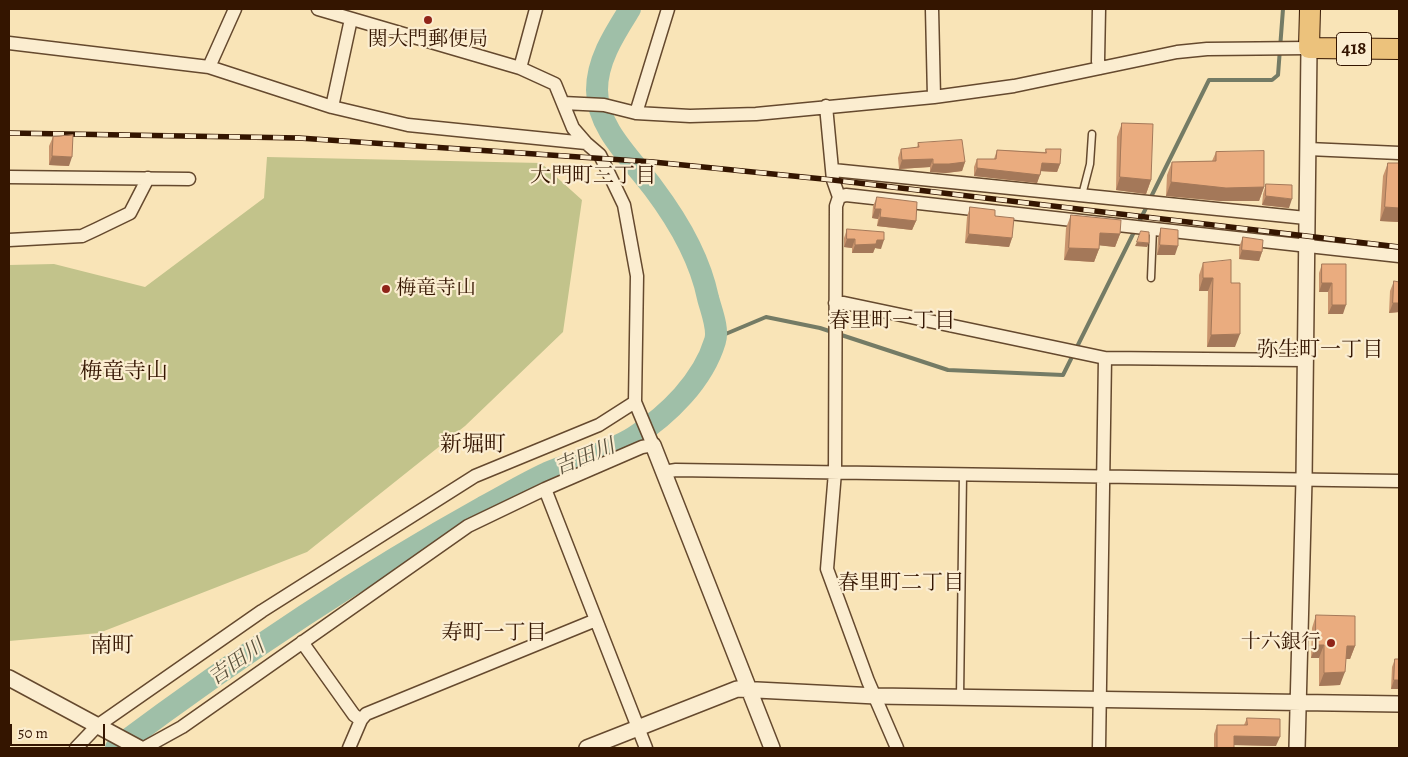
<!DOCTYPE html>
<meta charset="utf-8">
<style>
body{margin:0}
#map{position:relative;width:1408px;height:757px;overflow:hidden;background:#f9e4b7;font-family:Alegreya,serif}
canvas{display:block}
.frame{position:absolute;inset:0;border:10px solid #341500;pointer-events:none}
.scale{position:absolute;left:10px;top:724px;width:95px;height:22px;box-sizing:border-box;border:2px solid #341500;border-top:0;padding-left:6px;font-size:15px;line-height:18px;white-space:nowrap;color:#341500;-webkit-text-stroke:4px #fbedd0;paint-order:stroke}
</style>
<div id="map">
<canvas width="1408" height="757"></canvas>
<div class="frame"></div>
<div class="scale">50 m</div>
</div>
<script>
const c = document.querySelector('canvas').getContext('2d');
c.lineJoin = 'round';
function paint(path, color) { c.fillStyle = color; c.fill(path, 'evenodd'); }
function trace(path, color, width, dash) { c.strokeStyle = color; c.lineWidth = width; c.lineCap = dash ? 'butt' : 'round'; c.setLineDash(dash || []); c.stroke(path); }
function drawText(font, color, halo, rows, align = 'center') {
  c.font = font + ' Alegreya,"Noto Serif JP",serif'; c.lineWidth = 4.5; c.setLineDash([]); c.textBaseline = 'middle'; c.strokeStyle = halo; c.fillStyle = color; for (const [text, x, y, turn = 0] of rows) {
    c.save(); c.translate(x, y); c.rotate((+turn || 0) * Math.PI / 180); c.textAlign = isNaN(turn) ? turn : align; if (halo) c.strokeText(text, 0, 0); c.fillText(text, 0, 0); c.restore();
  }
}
const green = new Path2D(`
 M267 157 541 163 582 200 563 332 465 426 307 552 99 633 9 641V265L54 264 145 287 264 198Z`);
const stream = new Path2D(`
 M1150 199 1209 80H1272L1278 75 1283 9
 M1138 224 1147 206
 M716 338 766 317 820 328 948 370 1063 375 1135 230`);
const river = new Path2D(`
 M116 748C231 662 357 577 483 507 504 496 525 483 547 473 573 462 611 452 634 437 668 415 703 381 715 341 719 329 711 310 708 298 700 259 678 221 654 189 633 160 597 129 597 90 597 60 615 33 630 9`);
const service = new Path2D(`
 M1082 195 1090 164 1092 134
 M1151 278 1153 229
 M960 697 963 474`);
const minor = new Path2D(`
 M932 9 934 97
 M1099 9 1098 61 1100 68
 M9 43 209 67 332 107 408 125 586 143
 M209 67 235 9
 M520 68 536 9
 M563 103 604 105 636 113 690 116 756 114 934 97 1014 86 1177 52 1207 49 1309 48
 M826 106 833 180 839 197 836 206 835 472 827 569 868 681 897 748
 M332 107 351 19
 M636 113 668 9
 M1308 149 1399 153
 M833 170 1306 218
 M9 177 189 179
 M839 197 846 195 1399 256
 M9 240 82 236 97 229 130 213 148 178
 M835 303H844L1105 358 1305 360
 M663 472 676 470 1399 481
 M545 489 646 748
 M302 642 354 715 361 720
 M76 748 97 726 262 611 475 476 599 425 635 402
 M144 748 182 727 468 526 545 489 642 447 653 445 635 402 637 276 624 205 600 155 586 143 573 128 555 84 520 68 318 9
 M349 748 361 720 366 714 596 620
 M1099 748 1105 358`);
const tertiary = new Path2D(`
 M653 445 772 748
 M9 678 139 748
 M587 748 737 689 876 696 1399 704
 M1297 748 1304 480 1309 48`);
const trunk = new Path2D(`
 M1310 9 1309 48 1399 49`);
const rail = new Path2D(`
 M9 133 299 138 653 162 833 180 1399 247`);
const wall = new Path2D(`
 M1122 123 1151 180 1146 194 1116 190 1117 137Z
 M53 137 69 166 49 165V146Z
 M918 143 965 162 962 171 946 173 930 172V167L899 169 898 158 901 149 917 148Z
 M1046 149 1060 164 1057 172 1041 171 1037 183 974 176V167L977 159H994L997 150 1045 152Z
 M1216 152 1264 187 1259 201H1221L1166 196 1167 175 1172 162 1212 161Z
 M1388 163H1399V222L1380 221 1383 176Z
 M1266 184 1289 208 1262 205 1263 194Z
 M877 197 916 221 912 230 877 226 878 219 872 218 873 206Z
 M970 207 995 216 1012 238 1009 247 965 243 967 217Z
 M1071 215 1120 234 1115 247 1099 245V249L1094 262 1064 260 1066 228Z
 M1161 228 1175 255H1157L1158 238Z
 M847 229 881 249 875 248 873 253H852V248L844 247V238Z
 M1243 237 1262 252 1259 261 1239 259V247Z
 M1203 263 1231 283 1235 347H1207L1208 291H1199V275Z
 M1322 264H1346L1343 314H1328V292H1319V273Z
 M1394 281 1399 312 1389 313 1390 291Z
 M1316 615 1355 646 1350 659H1346L1340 685 1319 686V658H1311L1312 628Z
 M1395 659H1399V689H1391L1392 667Z
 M1247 718 1276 746 1234 745V748H1214V734L1217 725H1244Z`);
const shadedWall = new Path2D(`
 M52 156 72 157 69 166 49 165Z
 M933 159 930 167 899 169 902 160Z
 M965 162 962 171 946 173 930 172 933 164Z
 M1042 163 1060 164 1057 172 1039 171Z
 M977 168 1040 175 1037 183 974 176Z
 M1120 177 1151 180 1146 194 1116 190Z
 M1171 182 1264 187 1259 201H1221L1166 196Z
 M1266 196 1292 199 1289 208 1262 205Z
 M1385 207 1399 208V222L1380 221Z
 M875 209H881L878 219 872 218Z
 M880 217 916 221 912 230 877 226Z
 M1100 233 1120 234 1115 247 1096 245Z
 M969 234 1012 238 1009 247 965 243Z
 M847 239H855L852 248 844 247Z
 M877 240H884L881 249 875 248 873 253H852L855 245Z
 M1137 242 1149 243 1147 247 1135 246Z
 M1160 245 1178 246 1175 255H1157Z
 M1069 248 1099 249 1094 262 1064 260Z
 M1242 250 1262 252 1259 261 1239 259Z
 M1203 278H1213L1208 291H1199Z
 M1322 283H1332L1328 292H1319Z
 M1393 303H1399V312L1389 313Z
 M1332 305H1346L1343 314H1328Z
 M1240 334 1235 347H1207L1211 335Z
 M1316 645H1324L1319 658H1311Z
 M1347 646H1355L1350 659H1342Z
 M1345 672 1340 685 1319 686 1324 673Z
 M1394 680H1399V689H1391Z
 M1234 736 1280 737 1276 746 1231 745Z`);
const building = new Path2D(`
 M1122 123 1153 124 1151 180 1120 177Z
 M73 135 72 157 52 156 53 137Z
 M962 140 965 162 949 164H933V159L902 160 901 149 919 147 918 143Z
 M1046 149H1061L1060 164 1042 163 1040 175 977 168V159H996L997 150 1046 153Z
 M1264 151V187L1226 188 1171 182 1172 162 1216 161V152Z
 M1388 163H1399V208L1385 207Z
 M1266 184 1292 185V199L1266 196Z
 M877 197 917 202 916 221 880 217 881 209H875Z
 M970 207 995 210V216L1014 218 1012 238 969 234Z
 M1071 215 1121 220 1120 234 1100 233 1099 249 1069 248Z
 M1161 228 1178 230V246L1160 245Z
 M847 229 884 232V240H877L876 244 855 245V239H847Z
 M1141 231 1149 232V243L1137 242Z
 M1243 237 1263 240 1262 252 1242 250Z
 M1231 260V283H1240V334L1211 335 1213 278H1203V263Z
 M1322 264H1346V305H1332V283H1322Z
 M1394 281 1399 282V303H1393Z
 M1316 615 1355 616V646H1347L1345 672 1324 673V645H1316Z
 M1395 659H1399V680H1394Z
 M1247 718 1280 719V737L1234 736V748H1217V725H1247Z`);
const markers = [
 [428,20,5,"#8f2418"],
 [386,289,5,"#8f2418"],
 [1331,643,5,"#8f2418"]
];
const shields = [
 [1354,49,35]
];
const shieldNames = [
 ["418",1354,49]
];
const poiNames = [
 ["関大門郵便局",428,40],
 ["梅竜寺山",396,289,"left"],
 ["十六銀行",1321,643,"right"]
];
const neighbourhoodNames = [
 ["大門町三丁目",593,177],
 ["春里町一丁目",892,322],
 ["弥生町一丁目",1320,351],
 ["春里町二丁目",901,584],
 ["寿町一丁目",494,634]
];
const waterNames = [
 ["吉田川",585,458,-22],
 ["吉田川",237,663,-35]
];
const quarterNames = [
 ["梅竜寺山",124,373],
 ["新堀町",473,446],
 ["南町",112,647]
];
paint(green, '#c2c38b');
trace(stream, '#747b65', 4);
trace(river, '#9fbfa8', 22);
trace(service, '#65492e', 9);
trace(minor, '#65492e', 15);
trace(tertiary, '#65492e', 18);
trace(trunk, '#341500', 22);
trace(service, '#fbedd0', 6);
trace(minor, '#fbedd0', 12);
trace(tertiary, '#fbedd0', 15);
trace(trunk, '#ecc27c', 20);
trace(rail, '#341500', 5.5);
trace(rail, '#fbedd0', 4, [11]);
paint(wall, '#c9946d');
paint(shadedWall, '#a47859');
paint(building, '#eaac7f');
trace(building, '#a47859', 1);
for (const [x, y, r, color] of markers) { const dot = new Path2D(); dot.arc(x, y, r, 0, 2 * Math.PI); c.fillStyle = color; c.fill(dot); trace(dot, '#fbedd0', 2); }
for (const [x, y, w] of shields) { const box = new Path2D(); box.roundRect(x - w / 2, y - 16.5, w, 33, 4); c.fillStyle = '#fbedd0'; c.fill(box); trace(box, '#341500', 1); }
drawText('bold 19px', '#341500', null, shieldNames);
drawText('20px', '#341500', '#fbedd0', poiNames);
drawText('21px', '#341500', '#fbedd0', neighbourhoodNames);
drawText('italic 21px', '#59503b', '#fbedd0', waterNames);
drawText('22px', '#341500', '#fbedd0', quarterNames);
</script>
